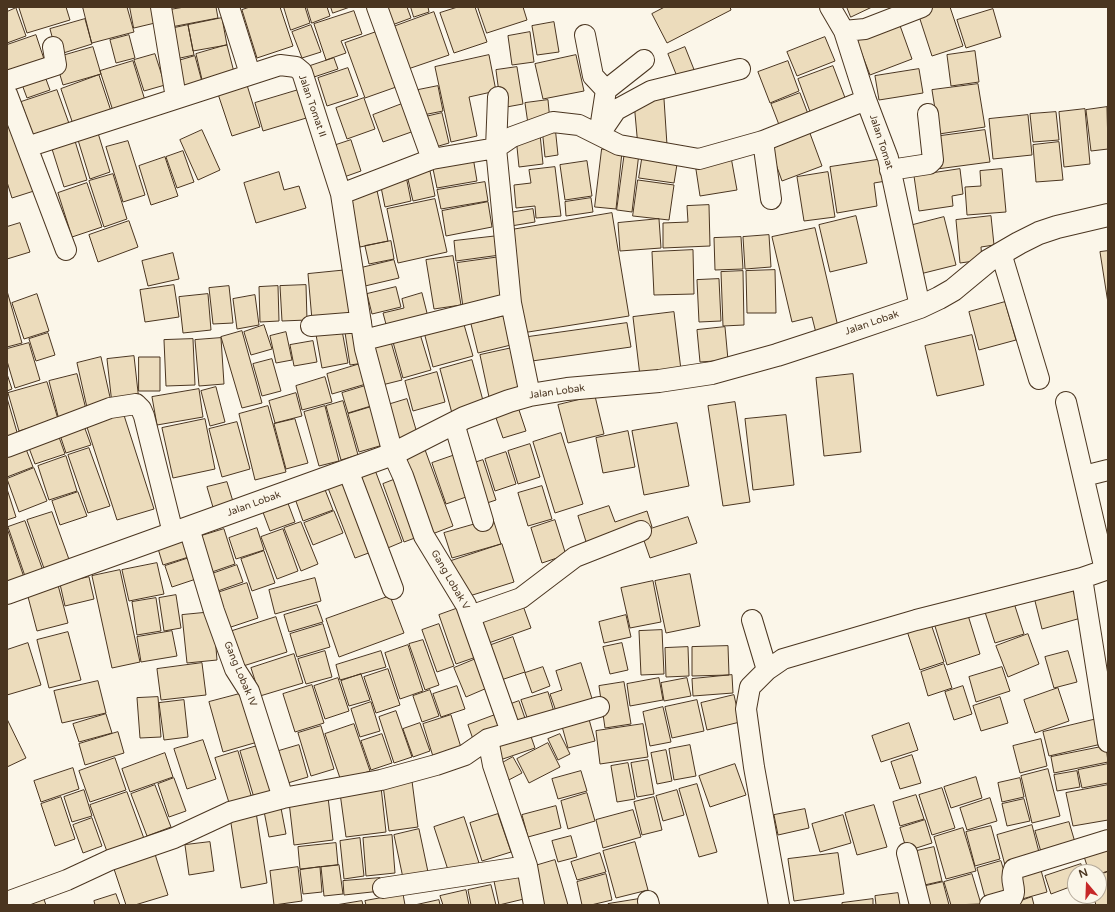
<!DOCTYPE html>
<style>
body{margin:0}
#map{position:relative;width:1115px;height:912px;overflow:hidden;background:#fbf6e9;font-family:"Varela Round",sans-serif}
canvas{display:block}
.frame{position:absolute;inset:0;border:8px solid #4a3520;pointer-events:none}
.north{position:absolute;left:1067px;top:864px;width:40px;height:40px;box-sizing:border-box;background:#fbf6e9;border:1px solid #b4a999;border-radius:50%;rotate:341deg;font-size:11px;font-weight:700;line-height:16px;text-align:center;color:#4a3520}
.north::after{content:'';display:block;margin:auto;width:14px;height:18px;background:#c62828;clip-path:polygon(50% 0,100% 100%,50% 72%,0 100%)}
</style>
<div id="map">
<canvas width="1115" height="912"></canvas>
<div class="frame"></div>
<div class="north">N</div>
</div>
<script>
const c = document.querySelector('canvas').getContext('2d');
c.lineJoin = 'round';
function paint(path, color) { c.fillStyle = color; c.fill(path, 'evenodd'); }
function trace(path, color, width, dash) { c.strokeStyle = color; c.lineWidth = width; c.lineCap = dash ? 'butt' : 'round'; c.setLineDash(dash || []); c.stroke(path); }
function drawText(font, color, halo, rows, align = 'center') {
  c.font = font + ' "Varela Round",sans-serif'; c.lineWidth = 3; c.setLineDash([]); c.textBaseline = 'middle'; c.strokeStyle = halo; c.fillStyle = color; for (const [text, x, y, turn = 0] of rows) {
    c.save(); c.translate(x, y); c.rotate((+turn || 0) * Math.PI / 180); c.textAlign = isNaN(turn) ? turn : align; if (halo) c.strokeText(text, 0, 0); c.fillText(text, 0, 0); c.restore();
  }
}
const building = new Path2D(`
 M23 7H66L70 20 27 33 19 8Z
 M83 7H127L134 32 92 43Z
 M130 7H152L155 23 134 28Z
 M185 7H216L218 18 166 28 163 11Z
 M250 7H280L293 46 257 58 242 10Z
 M284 7H305L310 23 291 30Z
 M307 7H327L330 16 312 23Z
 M331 7H350L333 13Z
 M386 7H407L411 18 392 25Z
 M411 7H428L429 12 414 17Z
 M458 7H475L487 42 454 53 440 13Z
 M478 7H523L527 20 487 33Z
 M665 7H730L731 10 667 43 652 14Z
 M847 7H872L851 17Z
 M926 7H950L963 46 932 56 917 10Z
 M16 8 26 36 7 43V12Z
 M993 9 1001 37 966 48 957 20Z
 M354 11 362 34 341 41 346 53 326 60 314 24Z
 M434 12 449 55 408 69 393 27Z
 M222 18 227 45 193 51 188 25Z
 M85 19 92 44 57 55 50 29Z
 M898 20 912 59 870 75 855 36Z
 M554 22 559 52 537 55 532 26Z
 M188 25 194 55 171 60 165 30Z
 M311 25 321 52 302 58 292 32Z
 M379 31 399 86 365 98 345 43Z
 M530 32 534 62 512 65 508 36Z
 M36 35 44 59 7 71V45Z
 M129 35 135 58 116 63 110 40Z
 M825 37 835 61 797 76 787 52Z
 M227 45 235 76 203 84 196 54Z
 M93 47 101 74 63 85 55 58Z
 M685 47 695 72 678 79 668 54Z
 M975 51 979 82 951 86 947 55Z
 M155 54 165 85 144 91 134 60Z
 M489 55 496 91 469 97 477 136 451 142 435 67Z
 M576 55 584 91 543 99 535 64Z
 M195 56 204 89 180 96 171 63Z
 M334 58 338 69 314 77 310 66Z
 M133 61 147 107 115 117 100 71Z
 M788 61 799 91 770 103 758 72Z
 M833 66 847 103 812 117 798 79Z
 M517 67 523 104 501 108 496 70Z
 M348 68 358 96 327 106 318 78Z
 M919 69 923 93 879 100 875 76Z
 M43 71 50 90 27 98 20 79Z
 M99 75 113 117 75 130 61 89Z
 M978 84 985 127 939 134 932 90Z
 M247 85 260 127 232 136 218 94Z
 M438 86 443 111 423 115 418 90Z
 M305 88 313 116 263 131 255 103Z
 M57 90 71 129 35 141 21 102Z
 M800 93 810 119 781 130 771 104Z
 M364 98 375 129 347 139 336 108Z
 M664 99 667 145 638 147 634 102Z
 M548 100 550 121 528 124 525 103Z
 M407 102 417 130 383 142 373 115Z
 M1107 107 1108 149 1091 151 1086 110Z
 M1085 109 1090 164 1064 167 1059 112Z
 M1056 112 1059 140 1033 142 1030 114Z
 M442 113 449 143 432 148 425 117Z
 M1028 115 1032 155 993 159 989 119Z
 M7 118 37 190 12 198 7 182Z
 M555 126 558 155 545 157 542 128Z
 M808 128 822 166 782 181 768 142Z
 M202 130 220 170 198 180 180 140Z
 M985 130 990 162 937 169 933 137Z
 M98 133 110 172 90 179 78 140Z
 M540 134 543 164 519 167 516 137Z
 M351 140 361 171 344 177 333 146Z
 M75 141 87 180 64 187 52 149Z
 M128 141 145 195 123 202 106 147Z
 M1059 142 1063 180 1036 182 1033 145Z
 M602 149 622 152 616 209 595 207Z
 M183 151 194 182 177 188 166 157Z
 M625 151 639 153 632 212 617 210Z
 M643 153 678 158 674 183 639 178Z
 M165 157 178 196 151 205 139 166Z
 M473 157 477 181 437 188 432 164Z
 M731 157 737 190 700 196 695 163Z
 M883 159 886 181 874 183 877 206 837 213 830 167Z
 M587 161 592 196 565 200 560 165Z
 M555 167 561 216 536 218 535 206 516 208 514 185 531 183 529 170Z
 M960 169 963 194 952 196 953 206 919 211 914 176Z
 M1002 169 1006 212 967 215 965 187 981 186 980 171Z
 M430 171 435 196 413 201 407 175Z
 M279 172 284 190 299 186 306 208 256 223 244 183Z
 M828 172 835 217 804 221 797 177Z
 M113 174 127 219 104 227 89 181Z
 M406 176 411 201 385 207 380 182Z
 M638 180 674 185 669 220 633 216Z
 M485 182 488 201 441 209 437 190Z
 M87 183 102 227 72 237 58 193Z
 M376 186 388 241 360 247 348 192Z
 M591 198 593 212 566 216 565 202Z
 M435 199 447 252 398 263 387 209Z
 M488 202 492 227 446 236 442 211Z
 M709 205 710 246 663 248V223L688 222 687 206Z
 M533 209 535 222 511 226 509 213Z
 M612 213 629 316 522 333 505 231Z
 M856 216 867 263 830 272 819 225Z
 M991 216 994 245 981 247 982 260 960 263 956 220Z
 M944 217 956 265 916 275 905 227Z
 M659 219 661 248 620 251 618 223Z
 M129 221 138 247 98 262 89 235Z
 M20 223 30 252 7 259V227Z
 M815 228 839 331 817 337 812 317 792 322 772 237Z
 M769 235 771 267 745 269 743 237Z
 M498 236 500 255 456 261 454 241Z
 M741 237 743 269 715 270 714 238Z
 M391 241 394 259 369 264 365 246Z
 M693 250 694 294 654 295 652 252Z
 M1108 251V303L1100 252Z
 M173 253 179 279 148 286 142 261Z
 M453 256 461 305 434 309 426 260Z
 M500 257 506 301 463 307 457 263Z
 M394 260 399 278 365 286 361 268Z
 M348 270 352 316 312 320 308 274Z
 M775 270 776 313H747L746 271Z
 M743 271 744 325 723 326 721 272Z
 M719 279 721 321 699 322 697 280Z
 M174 285 179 317 145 322 140 290Z
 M306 285 307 320 282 321 280 286Z
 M229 286 233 323 213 324 209 288Z
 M278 286 279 321 260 322 259 287Z
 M396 287 401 307 372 314 367 294Z
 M7 291 22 343 7 347Z
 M422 293 428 317 387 328 383 313 404 308 402 299Z
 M37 294 49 331 24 339 12 303Z
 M208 294 211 330 183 333 179 297Z
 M255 295 259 325 237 329 233 299Z
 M1005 302 1016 340 979 350 969 312Z
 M674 312 681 370 640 376 633 317Z
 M504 316 511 345 478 353 471 324Z
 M463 321 473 356 433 367 424 332Z
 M359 323 364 363 350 365 344 326Z
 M627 323 631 347 525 362 521 338Z
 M264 325 272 349 251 355 244 332Z
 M341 325 348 363 322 368 315 329Z
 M725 327 728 360 700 362 697 330Z
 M242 331 262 403 242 408 221 337Z
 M286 332 292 360 276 363 270 336Z
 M48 333 55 355 36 361 29 339Z
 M420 334 431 370 403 378 393 342Z
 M972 335 984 385 937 396 925 346Z
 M221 338 224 384 199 386 195 340Z
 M193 339 195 385 166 386 164 340Z
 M313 341 317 362 294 366 290 345Z
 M391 342 402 380 378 386 368 349Z
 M29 343 40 380 15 388 7 361V349Z
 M512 348 521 390 489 397 480 355Z
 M134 356 139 401 112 404 107 359Z
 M101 357 112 406 88 412 77 363Z
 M139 357H160V391H139Z
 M272 359 281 391 262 396 253 364Z
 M472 360 485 408 453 417 440 369Z
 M360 364 366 384 332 394 327 374Z
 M437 372 445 402 413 411 405 381Z
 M7 374 12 389 7 391Z
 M77 374 87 413 59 420 49 381Z
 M853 374 861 452 824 456 816 378Z
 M325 377 332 402 302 410 296 386Z
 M47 382 58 419 19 431 8 393Z
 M365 386 371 406 348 413 342 393Z
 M216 387 225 422 210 426 201 391Z
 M199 389 203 417 157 425 152 397Z
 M296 393 302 416 275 423 269 401Z
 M595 396 604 434 568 443 558 405Z
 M7 398 19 439 7 443Z
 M407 399 417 433 394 440 384 406Z
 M343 401 358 455 341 460 326 406Z
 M735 402 750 502 723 506 708 406Z
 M268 406 286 472 255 480 239 414Z
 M325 406 339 461 319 466 304 412Z
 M371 407 383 445 359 452 348 414Z
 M518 407 526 431 503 438 495 415Z
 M122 409 154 509 117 520 85 421Z
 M786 415 794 485 753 490 745 419Z
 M205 419 215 469 173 478 162 428Z
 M295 419 308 463 286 469 274 424Z
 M237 422 250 469 222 477 209 429Z
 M677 423 689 486 644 495 632 431Z
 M84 426 91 445 66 453 60 435Z
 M628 431 635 467 603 473 596 438Z
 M561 433 583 504 555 513 533 442Z
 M59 437 65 454 35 464 29 448Z
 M530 444 540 477 518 484 508 451Z
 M424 447 453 526 427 536 398 457Z
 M89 448 110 506 88 513 68 455Z
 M26 449 33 467 7 477V456Z
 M506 452 516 484 495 491 485 459Z
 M455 455 469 496 446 504 432 463Z
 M66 456 77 491 49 500 38 466Z
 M483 460 496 500 481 505 468 465Z
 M34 468 47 501 19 512 7 479Z
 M375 470 402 542 383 550 356 477Z
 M401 477 423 535 404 542 383 484Z
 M346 481 374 551 355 558 328 488Z
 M227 482 235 508 215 514 207 487Z
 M322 482 333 510 303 521 293 493Z
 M542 486 552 519 528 526 518 493Z
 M7 489 16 517 7 520Z
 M78 492 87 516 60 525 52 501Z
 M286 498 295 522 270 531 261 507Z
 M609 506 615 522 647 511 652 527 588 548 578 516Z
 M334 511 343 533 313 545 304 523Z
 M52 512 71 565 46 574 27 520Z
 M688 517 697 543 650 558 641 532Z
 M493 519 501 544 452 558 444 533Z
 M555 520 566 555 542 563 531 528Z
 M25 521 45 576 27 582 8 527Z
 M301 522 318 564 301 571 284 528Z
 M7 528 26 583 10 588 7 581Z
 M257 528 264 550 236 559 229 538Z
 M224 529 235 564 209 573 198 537Z
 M283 529 298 571 277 579 261 537Z
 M187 532 195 555 163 565 156 542Z
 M502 544 514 582 463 598 451 561Z
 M264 551 275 583 252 591 241 559Z
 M195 556 202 577 172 587 165 566Z
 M157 563 164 594 129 601 122 570Z
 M237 565 243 582 215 592 209 575Z
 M120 570 140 662 112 668 92 576Z
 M690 574 700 626 666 633 655 581Z
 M89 577 94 599 65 606 60 584Z
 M315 578 321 601 275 614 269 590Z
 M653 581 661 622 630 628 621 588Z
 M247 583 258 618 222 630 211 595Z
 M1071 583 1081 618 1042 629 1033 593Z
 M58 585 68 623 37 631 27 593Z
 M176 595 181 628 164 631 159 598Z
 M390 596 404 633 339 657 326 619Z
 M156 598 161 631 137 635 132 602Z
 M521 600 531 628 483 645 473 616Z
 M1013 600 1024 634 995 643 984 609Z
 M317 605 323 622 289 632 284 615Z
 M464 606 482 655 456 664 439 615Z
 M213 612 217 660 187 663 182 615Z
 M967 612 980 654 947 665 934 623Z
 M626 615 631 637 604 643 599 622Z
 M276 617 287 652 237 668 226 633Z
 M323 624 330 647 297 657 290 634Z
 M439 624 454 666 437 672 422 630Z
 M931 624 944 662 920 670 907 631Z
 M662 630 664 674 641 675 639 631Z
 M172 631 177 656 141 662 137 637Z
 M68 632 81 680 49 688 37 640Z
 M1028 634 1039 664 1008 677 996 646Z
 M513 637 525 672 495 682 483 648Z
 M423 640 439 685 425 690 409 644Z
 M28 643 41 685 7 695V650Z
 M622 643 628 670 610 674 603 647Z
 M408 645 423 691 400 699 385 653Z
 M728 646 729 675 692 676V647Z
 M688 647 689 676 666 677 665 648Z
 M325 651 332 677 306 684 298 659Z
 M381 651 386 667 340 680 336 665Z
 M1068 651 1077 682 1054 688 1045 657Z
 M294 654 303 683 260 696 251 668Z
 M483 656 494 685 466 697 454 668Z
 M202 663 206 695 161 700 157 669Z
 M581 663 594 705 558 717 550 694 562 690 556 671Z
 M944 664 952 688 928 696 921 672Z
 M543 667 550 686 532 693 525 673Z
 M1002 667 1010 691 976 702 969 677Z
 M388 669 400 705 376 713 364 677Z
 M361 674 370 700 349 706 341 681Z
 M732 675 733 693 693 696 692 679Z
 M338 678 349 711 325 719 314 686Z
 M659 678 663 700 630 706 627 684Z
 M687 678 691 696 664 701 661 683Z
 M98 681 106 713 62 723 54 691Z
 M624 682 631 724 605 728 599 686Z
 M312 685 324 723 295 732 283 694Z
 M457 686 465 709 441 717 433 694Z
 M963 686 972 714 954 720 945 692Z
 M1058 688 1069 721 1035 733 1024 700Z
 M430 690 439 716 422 722 413 696Z
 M247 692 261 741 223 752 209 702Z
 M548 692 555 715 529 723 521 700Z
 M734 695 740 722 707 730 701 703Z
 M158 697 161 737 140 738 137 698Z
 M1000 697 1008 723 981 731 973 706Z
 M184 700 188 737 164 740 159 703Z
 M697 700 704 731 672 738 665 707Z
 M519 701 527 724 511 729 503 707Z
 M371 702 380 731 360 737 351 709Z
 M663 707 671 742 650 746 643 712Z
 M396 711 412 757 394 763 379 717Z
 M503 712 509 730 474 742 468 725Z
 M587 712 595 741 568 748 560 719Z
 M106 714 112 733 79 742 73 724Z
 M451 715 463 754 435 763 423 724Z
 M1101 718 1106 743 1049 756 1043 732Z
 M7 719 26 758 7 767Z
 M420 723 430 751 413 757 403 729Z
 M909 723 918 750 881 762 872 736Z
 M354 724 370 771 341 781 325 734Z
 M643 724 648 757 600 764 596 731Z
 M321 726 334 769 311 776 298 733Z
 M528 728 535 748 497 761 491 741Z
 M118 732 124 753 85 765 79 744Z
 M382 734 392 763 371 770 361 741Z
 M560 734 570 754 558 760 548 739Z
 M1041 739 1047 766 1020 773 1013 746Z
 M203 740 216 779 187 789 174 749Z
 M548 743 560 767 529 783 517 759Z
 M264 744 279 794 255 801 240 751Z
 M299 745 308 777 281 785 272 753Z
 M690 745 696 776 674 780 669 749Z
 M1106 746 1108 762 1054 773 1051 757Z
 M666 750 672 781 657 784 651 753Z
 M238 751 253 802 231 809 215 758Z
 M165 753 173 777 130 792 122 769Z
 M912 755 921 783 900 789 891 762Z
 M513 757 522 773 503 783 495 767Z
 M115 758 126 790 90 802 79 771Z
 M648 760 654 794 637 797 631 763Z
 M628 763 635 799 617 802 611 766Z
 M735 764 746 795 710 807 699 776Z
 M1108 764V783L1082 788 1078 770Z
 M73 768 79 789 41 802 34 781Z
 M1048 769 1060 816 1032 823 1021 776Z
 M581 771 587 791 558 799 552 779Z
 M1077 771 1080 787 1057 791 1054 775Z
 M976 777 982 798 951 808 944 787Z
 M174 778 186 811 169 817 158 784Z
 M1020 778 1024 797 1002 802 998 783Z
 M412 781 418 827 389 831 383 785Z
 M697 784 717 852 699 857 679 789Z
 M155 785 171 827 147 836 131 794Z
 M1108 785V820L1073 826 1066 793Z
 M381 787 386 832 346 837 340 793Z
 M942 788 955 828 932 835 919 795Z
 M84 790 92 816 72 822 64 797Z
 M677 790 684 815 663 821 656 796Z
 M127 792 146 844 109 857 90 805Z
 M587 793 595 821 568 829 561 801Z
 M916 795 924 819 900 826 893 802Z
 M61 797 75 839 55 846 41 804Z
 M328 797 333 840 294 845 289 802Z
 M654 797 662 830 642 835 634 802Z
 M990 798 997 821 967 830 960 808Z
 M1024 799 1030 821 1007 826 1002 804Z
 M280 803 286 834 269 837 263 806Z
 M874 805 887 847 857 855 845 813Z
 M556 806 561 828 528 837 522 815Z
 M805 809 809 828 778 835 774 815Z
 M633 810 641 837 603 848 596 820Z
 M256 812 267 883 241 888 230 817Z
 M498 814 511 852 482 861 470 823Z
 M843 815 851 843 820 852 812 824Z
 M464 817 479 863 449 873 434 827Z
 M92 818 102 846 83 853 73 825Z
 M925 820 932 843 907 851 900 828Z
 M1069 822 1077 849 1043 859 1035 831Z
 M1032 825 1041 860 1006 869 997 835Z
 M991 826 1000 859 975 866 966 832Z
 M963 828 976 871 946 879 934 837Z
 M419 829 428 872 403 878 394 835Z
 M392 835 395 873 366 876 363 838Z
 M571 836 577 857 558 862 552 841Z
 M360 838 364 876 344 879 340 841Z
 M1108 841V871L1099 874V872H1089L1082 850Z
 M210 842 214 871 189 875 185 845Z
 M635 842 648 890 616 898 603 851Z
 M336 843 338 865 300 869 298 847Z
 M934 847 942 881 916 887 908 853Z
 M154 851 168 895 135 905H126L112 863Z
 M600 853 606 872 577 880 571 862Z
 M838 853 844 894 794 901 788 859Z
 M555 860 568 905H539L528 868Z
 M1001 861 1012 898 987 905 977 868Z
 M1039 863 1047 892 1022 899 1014 871Z
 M1081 864 1083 872H1075V885L1051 894 1045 876Z
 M339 865 343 894 324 896 321 867Z
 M298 867 302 901 274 905 270 871Z
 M320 867 322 892 303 894 300 870Z
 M1108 872V905H1096L1093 896H1099V875Z
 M606 874 612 900 591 905H582L577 882Z
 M972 874 981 904 951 905 944 882Z
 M523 875 528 898 499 905 494 881Z
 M380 878 381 891 344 895 343 881Z
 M943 882 949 905H921L917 888Z
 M491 885 496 905H471L468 890Z
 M466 890 469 905H443L440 896Z
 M898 893 900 905H876L875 896Z
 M42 894 46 905H10Z
 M116 894 120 905H95L94 901Z
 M403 894 405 905H366L365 901Z
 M1032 897 1034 905H1009Z
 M645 898 647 905H608V904Z
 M873 899V905H842V903Z
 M439 900 440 905H415Z
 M362 901 363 905H336Z`);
const street = new Path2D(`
 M161 7 176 98
 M229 7 250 74
 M377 7 432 159
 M830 7 844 31 866 100 888 158 920 307
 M844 31 865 29 922 7
 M585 35 593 76 606 90
 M7 81 56 65 53 47
 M7 94 66 250
 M498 97 496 148 511 303 530 395
 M600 129 606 90 644 60
 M599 135 616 110 651 91 740 69
 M763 141 771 199
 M27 147 280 65 296 67 302 72 341 194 365 349 393 454 403 476 424 536 466 605 511 732
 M890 170 929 164 933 160 928 114
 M341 194 432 159 496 148 512 137 553 122 579 125 619 145 699 159 763 141 866 100
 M1001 253 1039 379
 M311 326 361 322
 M364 340 511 303
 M1066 402 1105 570
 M454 423 483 521
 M7 447 110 408 136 404 141 409 144 416 173 533
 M348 470 393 589
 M1084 476 1108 470
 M189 528 214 611 235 669 249 691 283 798
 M1082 578 1108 742
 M470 616 521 598 575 557 641 531
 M752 620 767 670
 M488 739 493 765 527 866 534 905
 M907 853 920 905
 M383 888 527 866
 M648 901 649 905
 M7 902 67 880 110 860 174 838 230 812 283 798 381 780 436 765 465 755 488 739 599 707
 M779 905 754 767 746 709 750 687 767 670 783 659 916 620 1082 578 1108 569
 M990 905 1011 899C1019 890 1008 881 1014 869L1108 840`);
const secondary = new Path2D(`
 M7 593 393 454 464 418 509 401 530 395 567 389 659 381 712 373 777 355 832 337 920 307 939 298 953 290 988 261 1019 243 1039 233 1057 227 1108 215`);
const streetNames = [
 ["Jalan Tomat II",312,106,71],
 ["Jalan Tomat",881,142,72],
 ["Jalan Lobak",872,323,-19],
 ["Jalan Lobak",557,392,-8],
 ["Jalan Lobak",254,504,-20],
 ["Gang Lobak V",450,580,60],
 ["Gang Lobak IV",240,674,67]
];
paint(building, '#ecdcbc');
trace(building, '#4a3520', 1);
trace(street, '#4a3520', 22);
trace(secondary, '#4a3520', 24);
trace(street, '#fbf6e9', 20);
trace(secondary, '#fbf6e9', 22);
drawText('10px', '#4a3520', '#fbf6e9', streetNames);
</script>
